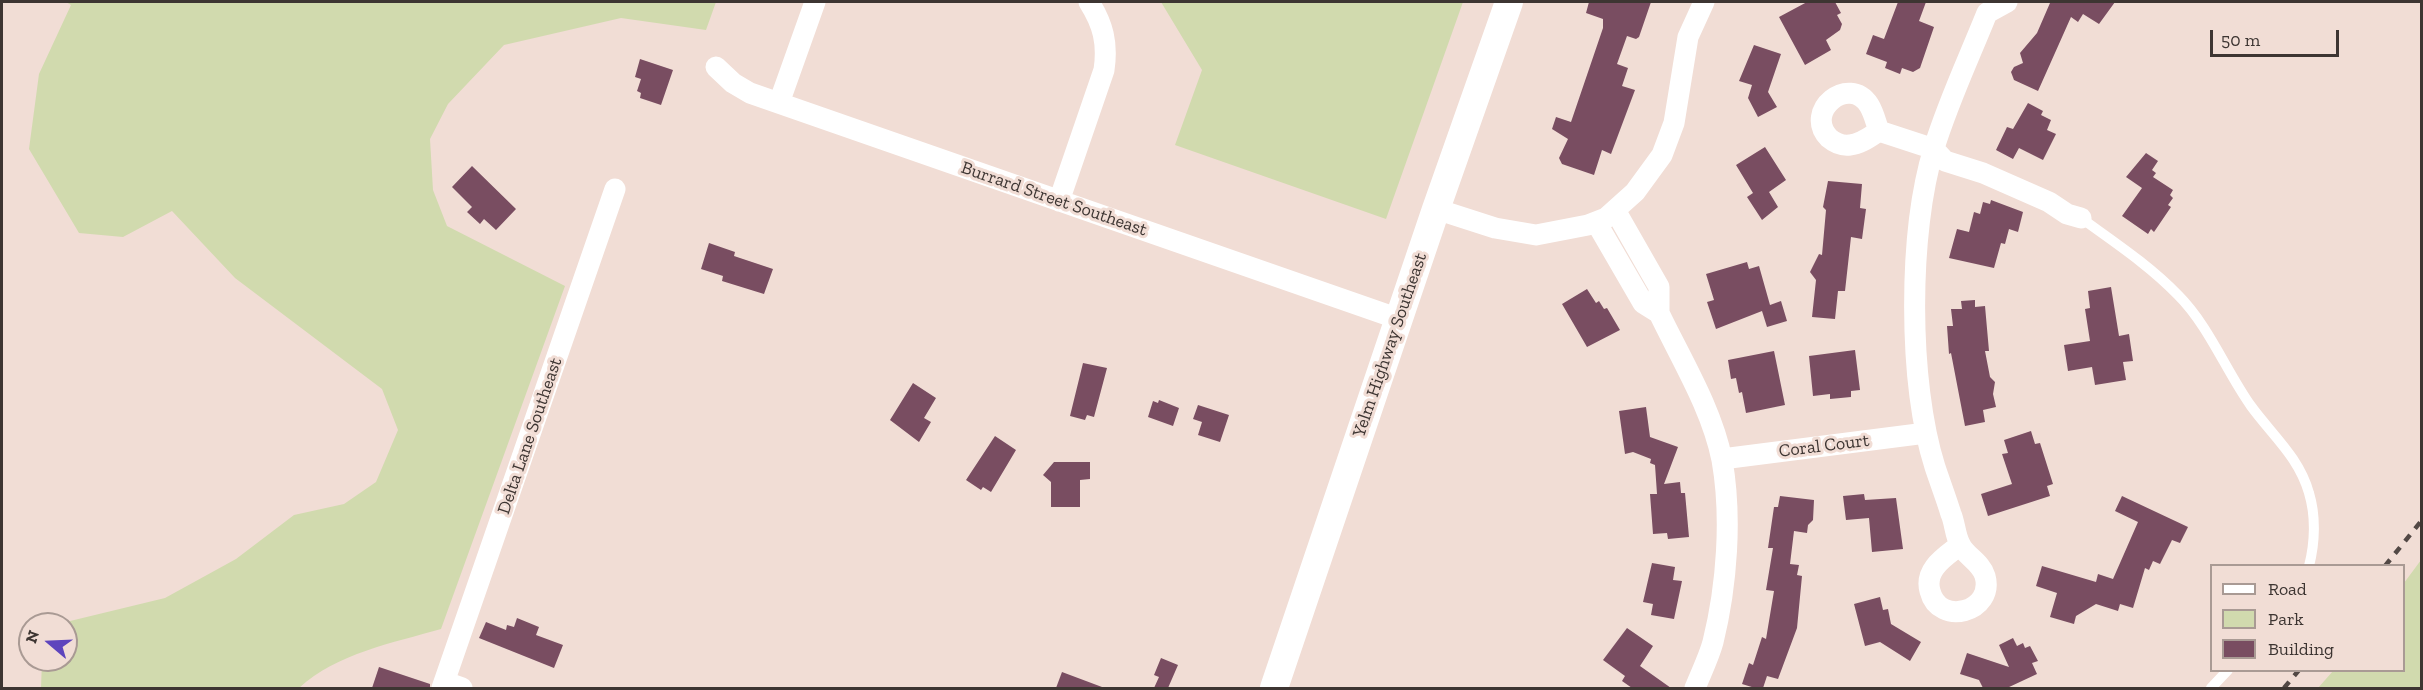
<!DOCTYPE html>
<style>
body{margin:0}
#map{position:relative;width:2423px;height:690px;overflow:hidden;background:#f1ddd5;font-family:"Zilla Slab",serif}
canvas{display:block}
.frame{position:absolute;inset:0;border:3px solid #3d3532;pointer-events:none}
.legend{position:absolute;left:2210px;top:564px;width:195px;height:108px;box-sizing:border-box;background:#f1ddd5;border:2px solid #a99a94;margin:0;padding:8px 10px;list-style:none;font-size:18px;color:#3d3532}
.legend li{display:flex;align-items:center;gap:12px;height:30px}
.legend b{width:30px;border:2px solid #a99a94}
.north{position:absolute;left:18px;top:612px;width:60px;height:60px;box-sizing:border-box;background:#f1ddd5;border:2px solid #a99a94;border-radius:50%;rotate:289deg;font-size:16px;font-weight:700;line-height:24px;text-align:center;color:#3d3532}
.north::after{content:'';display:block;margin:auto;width:21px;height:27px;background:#5e45bd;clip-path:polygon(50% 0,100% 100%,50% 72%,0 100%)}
.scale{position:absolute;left:2210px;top:30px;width:129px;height:27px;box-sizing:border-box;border:3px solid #3d3532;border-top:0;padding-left:8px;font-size:18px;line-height:21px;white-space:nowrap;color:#3d3532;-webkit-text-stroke:4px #f1ddd5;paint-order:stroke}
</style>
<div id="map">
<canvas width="2423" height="690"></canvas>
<div class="frame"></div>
<ul class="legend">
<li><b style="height:8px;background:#fff"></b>Road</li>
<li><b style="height:16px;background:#d1daae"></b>Park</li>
<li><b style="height:16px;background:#794d61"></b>Building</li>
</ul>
<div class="north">N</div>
<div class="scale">50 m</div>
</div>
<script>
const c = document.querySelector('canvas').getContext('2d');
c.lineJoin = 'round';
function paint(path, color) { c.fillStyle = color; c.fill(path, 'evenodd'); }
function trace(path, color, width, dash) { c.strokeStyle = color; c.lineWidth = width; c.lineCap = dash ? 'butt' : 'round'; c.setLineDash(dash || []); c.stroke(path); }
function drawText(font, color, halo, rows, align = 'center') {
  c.font = font + ' "Zilla Slab",serif'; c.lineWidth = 6; c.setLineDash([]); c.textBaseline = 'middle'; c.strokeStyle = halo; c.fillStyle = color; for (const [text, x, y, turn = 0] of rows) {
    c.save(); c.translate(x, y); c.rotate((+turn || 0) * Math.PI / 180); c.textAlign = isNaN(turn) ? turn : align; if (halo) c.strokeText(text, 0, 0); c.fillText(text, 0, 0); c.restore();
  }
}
const green = new Path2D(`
 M66 2H716L706 30 621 18 504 45 448 104 430 139 433 190 447 226 565 286 441 629C393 643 337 653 299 688H41L42 660H66V622L165 598 236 559 294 515 344 504 376 482 398 430 382 389 235 278 172 211 123 237 79 233 29 149 39 74 71 5Z
 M1161 2H1463L1386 219 1175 145 1202 70Z
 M2421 560V688H2318L2333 671 2404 670V583Z`);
const building = new Path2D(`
 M1589 2H1651L1639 37 1636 39 1627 36 1617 64 1628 68 1622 86 1635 90 1611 154 1602 150 1594 175 1562 164 1559 158 1568 139 1552 129 1556 117 1571 122 1603 28V19L1586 13Z
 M1807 2H1835L1841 13 1837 15 1842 24 1840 30 1826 40 1831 50 1805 65 1779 17Z
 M1898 2H1926L1919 21 1934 27 1920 68 1913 72 1902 68 1900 74 1885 68 1887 62 1866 54 1873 35 1884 39Z
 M2047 2H2115L2099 24 2083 14 2078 22 2071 17 2038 91 2014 80 2011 72 2014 67 2023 63 2020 53 2037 33 2050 3Z
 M1754 45 1781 54 1768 92 1777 107 1758 117 1748 98 1752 85 1739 81Z
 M640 59 673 70 661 105 640 98 641 93 637 91 641 79 635 77Z
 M2028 103 2043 111 2041 115 2051 120 2047 130 2056 134 2043 160 2019 148 2013 159 1996 150 2007 127 2013 129Z
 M1765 147 1786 180 1769 192 1778 207 1762 220 1747 197 1753 193 1736 165Z
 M2146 153 2158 161 2152 170 2156 173 2153 177 2173 190 2170 195 2173 198 2168 205 2171 207 2154 232 2151 229 2148 234 2122 216 2142 188 2126 177Z
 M472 166 516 209 496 230 484 219 480 224 467 212 472 207 452 187Z
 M1828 181 1862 184 1860 208 1866 209 1862 239 1851 237 1845 291H1838L1835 319 1812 317 1816 280 1810 272 1819 254 1822 255 1826 210 1823 207Z
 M1991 200 2023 212 2018 232 2009 229 2005 244 2001 243 1994 268 1949 258 1957 229 1969 232 1974 212 1980 214 1983 202 1990 204Z
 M709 243 735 252 734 256 773 269 764 294 722 281 723 276 701 269Z
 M1747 262 1749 269 1759 266 1770 305 1781 301 1787 321 1767 327 1762 311 1716 329 1707 302 1714 300 1706 274Z
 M2111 287 2119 336 2129 334 2133 361 2123 362 2126 380 2095 385 2092 367 2068 371 2064 345 2090 341 2085 309 2090 308 2088 291Z
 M1587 289 1596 303 1599 301 1604 309 1607 308 1620 330 1587 347 1562 304Z
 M1975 300V307L1985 306 1989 351H1985L1990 377 1995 382 1993 394 1996 407 1983 410 1985 422 1965 426 1951 353 1949 354 1947 326H1953L1951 309H1962L1961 301Z
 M1855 350 1860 390 1851 391V397L1830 399V394L1813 396 1809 356Z
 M1774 351 1785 405 1746 413 1742 392 1739 393 1736 378 1731 379 1728 360Z
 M1083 363 1107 368 1094 417 1087 415 1085 420 1070 416Z
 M913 383 936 398 924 418 931 422 919 442 890 420Z
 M1159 400 1179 408 1173 426 1148 417 1153 401 1158 403Z
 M1198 405 1229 415 1220 442 1198 435 1202 422 1193 419Z
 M1646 407 1650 437 1678 447 1664 484 1680 482 1681 493H1685L1689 537 1668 539 1667 533 1653 534 1650 494H1657L1655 465 1650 463 1651 459 1633 452 1625 454 1619 411Z
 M2031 431 2035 444 2040 443 2053 484 2047 486 2050 496 1988 516 1981 494 2012 484 2002 454 2008 453 2004 440Z
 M995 436 1016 450 991 492 983 487 981 490 966 480Z
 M1054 462H1090V479L1080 480V507H1051V482L1043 475Z
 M1864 494 1865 500 1896 498 1903 549 1872 552 1869 518 1846 520 1843 496Z
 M1780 496 1814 500 1813 520 1808 525 1807 533 1794 531 1790 564 1799 565 1797 575 1802 576 1797 628 1778 679 1767 676 1763 688H1755L1742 684 1749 663 1753 665 1762 637 1766 639 1774 591 1766 590 1773 548H1768L1774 507H1778Z
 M2122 496 2188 527 2180 543 2172 540 2160 564 2153 561 2149 570 2145 568 2133 608 2120 604 2118 611 2096 604 2076 616 2074 624 2050 617 2057 593 2036 586 2042 566 2096 582 2098 574 2113 579 2138 522 2115 511Z
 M1652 563 1675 567 1673 580 1682 581 1674 619 1651 615 1653 604 1643 602Z
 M1880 597 1883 610 1888 609 1891 624 1921 642 1910 661 1880 642 1865 646 1854 604Z
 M517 618 539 627 536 635 563 645 554 668 479 638 486 622 506 630 507 625 514 627Z
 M1627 628 1653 646 1640 666 1671 688H1632L1622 681 1625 676 1603 660Z
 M2013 638 2017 646 2023 643 2025 648 2030 646 2038 661 2032 663 2037 674 2007 688H1983L1979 680 1960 674 1967 653 2009 667 1999 645Z
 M1161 658 1178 665 1168 688H1154L1159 677 1154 675Z
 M379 667 430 684V688H372Z
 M1062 672 1102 687 1101 688H1056Z`);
const service = new Path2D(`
 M2081 218C2114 242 2149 265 2178 295 2209 326 2226 371 2251 406 2272 435 2299 457 2309 493 2316 516 2315 543 2309 566
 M2211 688 2228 670`);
const minor = new Path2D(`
 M716 67 733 83 750 93 1399 319
 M779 103 815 2
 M1879 131C1871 136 1861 144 1850 145 1843 146 1835 143 1829 138 1803 111 1849 74 1869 105 1874 113 1876 123 1879 131L1934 149 1945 161 1983 173 2049 202 2067 214 2081 218
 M1059 201 1104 70C1108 43 1103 24 1089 2
 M1436 209 1495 228 1536 235 1588 225 1606 218 1635 192 1662 155 1674 123 1688 37 1704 2
 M1596 222 1643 303 1659 313V287L1615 210
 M1659 313C1681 359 1712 409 1722 460 1732 517 1727 585 1713 642 1709 657 1701 673 1695 688
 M1722 459 1926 433
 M1960 545C1945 557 1924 569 1930 591 1939 627 1995 612 1985 576 1981 562 1965 556 1960 544 1955 535 1955 523 1951 514 1946 498 1940 482 1935 467 1908 382 1908 233 1934 148 1948 102 1969 58 1987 13L2007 2
 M445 682 462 688
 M442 688 615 189`);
const secondary = new Path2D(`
 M1274 688 1436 209 1509 2`);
const rail = new Path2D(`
 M2385 566 2422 520
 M2284 688 2299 670`);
const streetNames = [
 ["Burrard Street Southeast",1054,199,19],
 ["Yelm Highway Southeast",1390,345,-71],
 ["Delta Lane Southeast",530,436,-71],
 ["Coral Court",1824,446,-7]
];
paint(green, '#d1daae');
paint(building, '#794d61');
trace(service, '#fff', 10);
trace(minor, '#fff', 21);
trace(secondary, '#fff', 28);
trace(rail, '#524845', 4.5, [8, 8]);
drawText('18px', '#3d3532', '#f1ddd5', streetNames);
</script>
